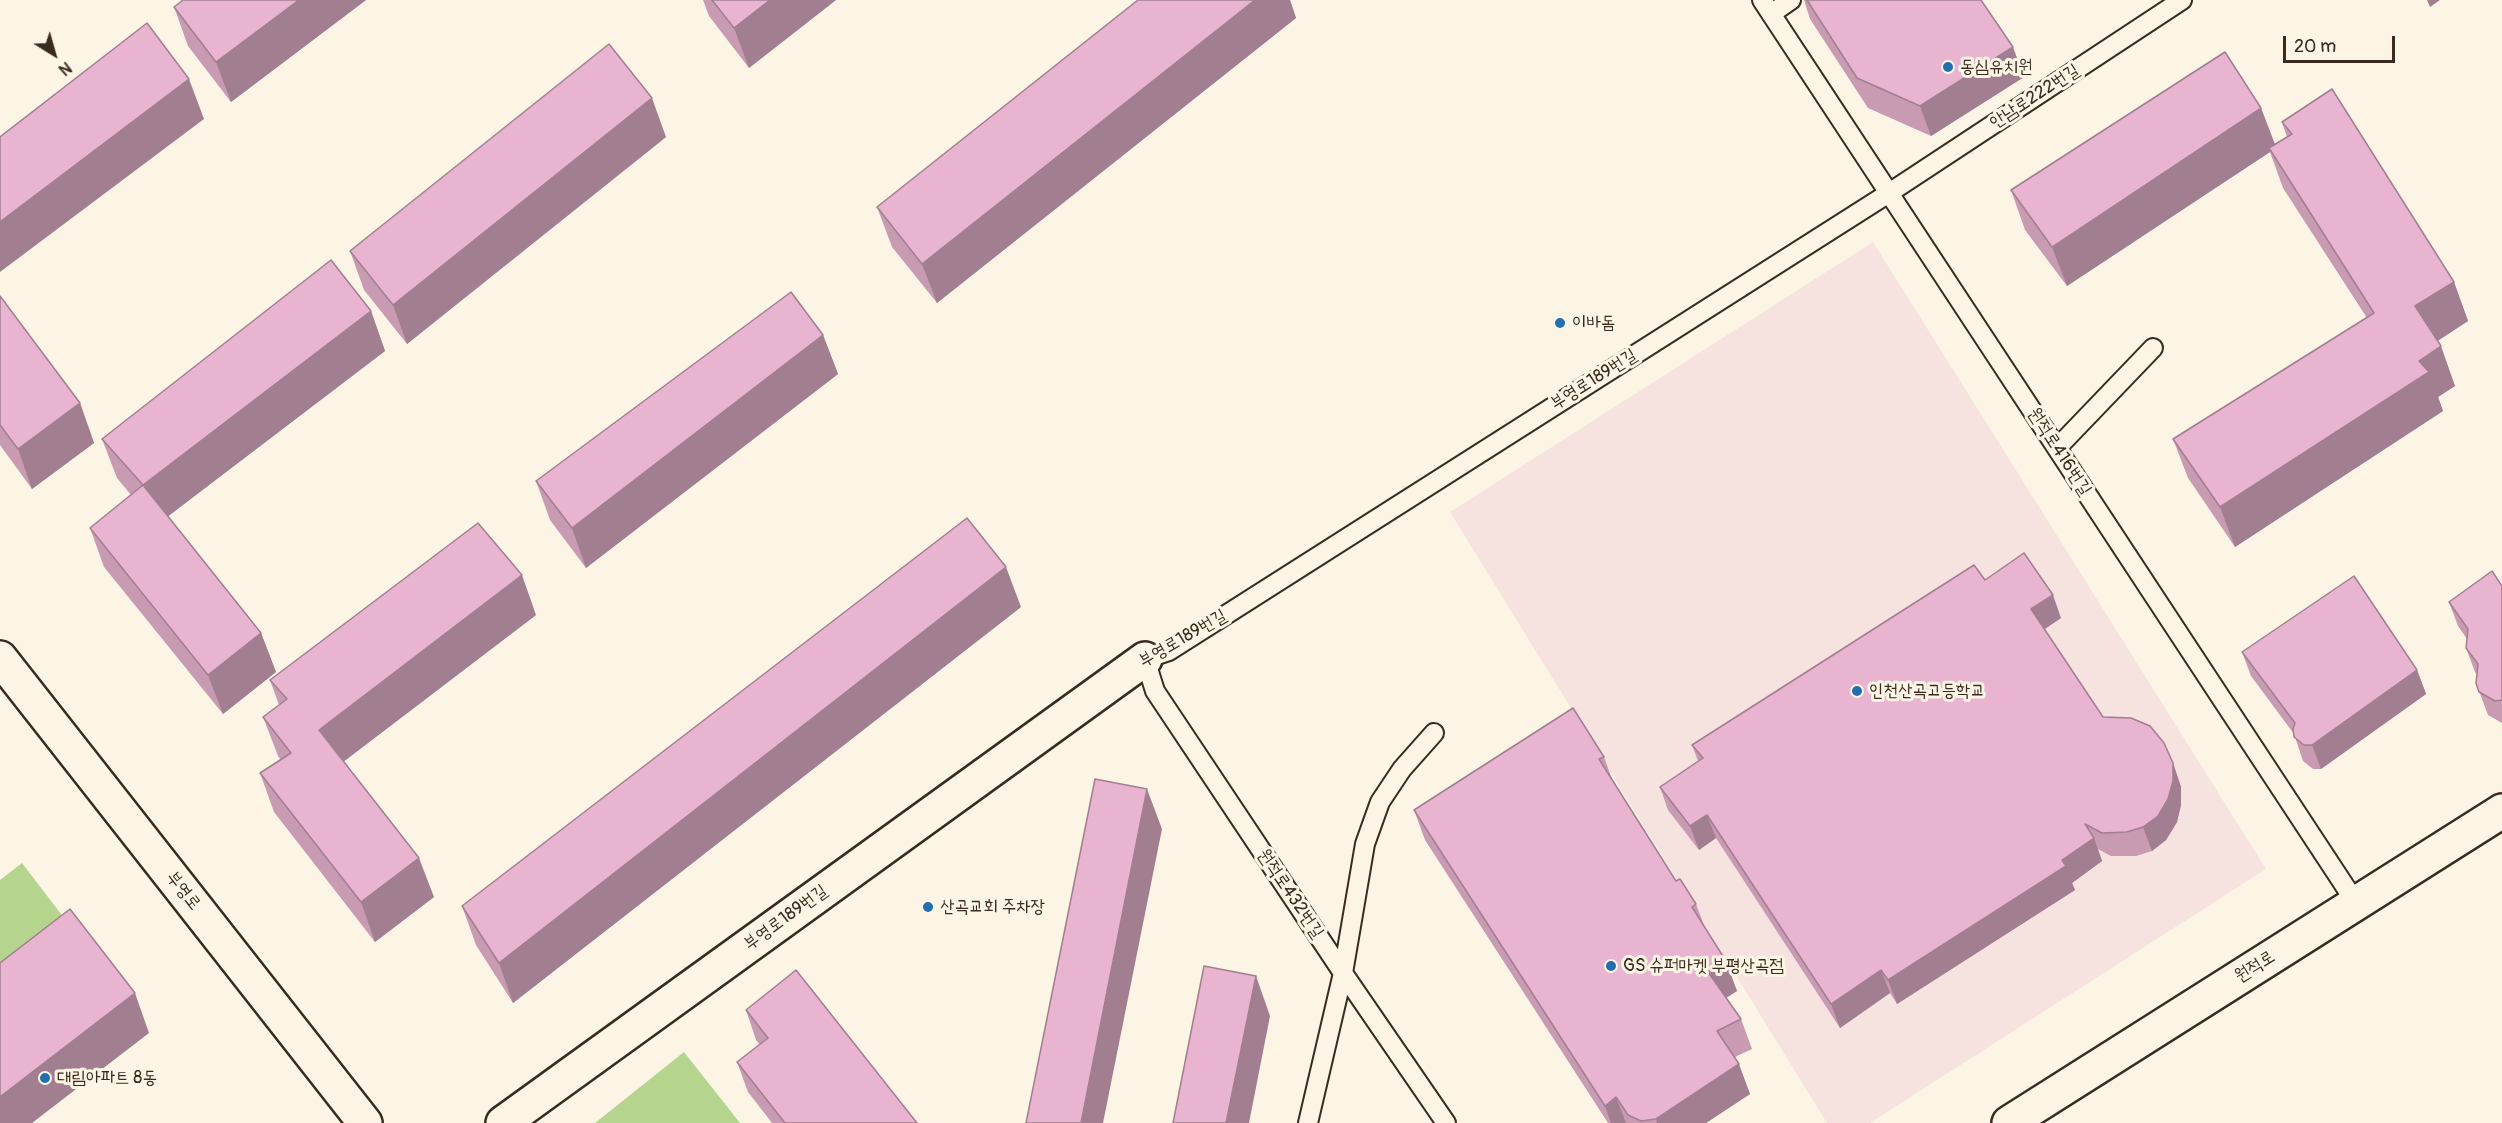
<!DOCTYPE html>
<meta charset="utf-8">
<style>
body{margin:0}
#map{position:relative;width:2502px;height:1123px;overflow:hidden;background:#fcf5e5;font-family:Pangolin,sans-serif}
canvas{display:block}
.north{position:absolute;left:24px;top:24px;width:60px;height:60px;-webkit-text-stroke:4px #fcf5e5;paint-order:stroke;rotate:143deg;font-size:16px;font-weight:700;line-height:24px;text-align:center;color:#3b2a1e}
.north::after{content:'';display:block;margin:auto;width:21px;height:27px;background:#3b2a1e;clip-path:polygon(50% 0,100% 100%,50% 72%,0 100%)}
.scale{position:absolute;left:2283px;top:36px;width:112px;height:27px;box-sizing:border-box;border:3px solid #3b2a1e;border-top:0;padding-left:8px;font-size:18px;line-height:21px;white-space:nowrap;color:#3b2a1e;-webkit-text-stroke:4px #fcf5e5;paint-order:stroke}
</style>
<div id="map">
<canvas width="2502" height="1123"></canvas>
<div class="north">N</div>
<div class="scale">20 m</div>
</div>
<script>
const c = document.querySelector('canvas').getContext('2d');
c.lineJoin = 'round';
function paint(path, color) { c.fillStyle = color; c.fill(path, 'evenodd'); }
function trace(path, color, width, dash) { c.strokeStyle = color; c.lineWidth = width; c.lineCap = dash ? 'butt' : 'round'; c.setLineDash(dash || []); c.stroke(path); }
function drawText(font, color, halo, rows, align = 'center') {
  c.font = font + ' Pangolin,"Poor Story",sans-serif'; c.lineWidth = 6; c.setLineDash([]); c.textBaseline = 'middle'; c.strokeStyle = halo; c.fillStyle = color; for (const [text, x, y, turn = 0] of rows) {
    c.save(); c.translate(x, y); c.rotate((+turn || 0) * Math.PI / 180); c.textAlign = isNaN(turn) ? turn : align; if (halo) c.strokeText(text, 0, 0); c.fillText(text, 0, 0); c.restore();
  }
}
const built = new Path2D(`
 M1873 242 2266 869 1870 1123H1827L1450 512Z`);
const green = new Path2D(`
 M22 863 74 931 0 989V880Z
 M684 1052 740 1123H595Z`);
const service = new Path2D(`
 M1762 0 2356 903
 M1771 14 1791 0
 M2057 448 2153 348
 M1308 1123 1343 973 1365 844 1380 802 1402 769 1434 733
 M1446 1123 1343 973 1155 691 1145 659 1169 651 1889 193 2182 0`);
const minor = new Path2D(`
 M503 1123 1145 659`);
const tertiary = new Path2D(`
 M0 658 365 1123`);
const secondary = new Path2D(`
 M2009 1123 2502 811`);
const wall = new Path2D(`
 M366 0 231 102 188 46 174 7Z
 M703 0H836L749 68 709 16Z
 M1138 0H1290L1296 18 937 303 892 247 877 207Z
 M1804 0H1981L2024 77 1931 136 1868 108 1810 19Z
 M2261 108 2275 144 2287 137 2282 122 2454 282 2468 321 2437 341 2455 386 2438 397 2443 411 2235 547 2188 478 2173 439 2367 318 2283 188 2270 152 2067 286 2025 230 2011 190Z
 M666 137 407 344 364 290 350 251Z
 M0 296 80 403 94 443 32 489 0 445Z
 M371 311 385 351 168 516 261 633 276 672 223 714 104 567 90 528 131 495 117 478 102 439Z
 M823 335 838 374 586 568 550 520 536 481Z
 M1985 580 2061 618 2044 629 2103 717 2173 763 2181 787V805L2177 822 2166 840 2152 851 2136 856H2111L2098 849 2102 861 2072 883 2075 890 1897 1004 1890 993 1840 1028 1716 838 1699 850 1668 810 1660 787 1698 761 1692 745Z
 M2502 586V723L2488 715 2476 683 2477 675 2475 672 2466 648 2467 639 2458 626 2449 602Z
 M1021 607 513 1003 476 945 462 906Z
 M536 615 344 761 434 897 375 942 274 812 260 773 281 760 278 756 263 717 279 705 270 680Z
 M2242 652 2417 670 2426 694 2321 769H2313L2303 761 2294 734 2251 676Z
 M1604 757 1612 779 1676 881 1696 904 1705 928 1737 991 1726 998 1741 1019 1752 1049 1735 1057 1750 1094 1706 1123H1608L1425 840 1414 810Z
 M746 1010 917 1123H772L748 1092 737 1062 760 1045 756 1040Z`);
const shadedWall = new Path2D(`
 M299 0H366L231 102 216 62Z
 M770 0H836L749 68 734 28Z
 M1255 0H1290L1296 18 937 303 922 264Z
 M2427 0H2440L2430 7Z
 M2013 47 2024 77 1931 136 1920 106Z
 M189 79 204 119 0 272V222Z
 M652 98 666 137 407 344 393 305Z
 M2261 108 2276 148H2269L2270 152 2067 286 2052 247Z
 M2454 282 2468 321 2430 346 2415 306Z
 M371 311 385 351 158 524 143 485Z
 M823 335 838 374 586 568 572 528Z
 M2441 346 2455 386 2438 397 2443 411 2235 547 2220 507 2419 361Z
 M80 403 94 443 32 489 18 449Z
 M1006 567 1021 607 513 1003 499 963Z
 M522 575 536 615 334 769 319 730Z
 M2053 595 2061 618 2039 633 2031 609Z
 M261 633 276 672 223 714 208 675Z
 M2417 670 2426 694 2321 769 2312 745Z
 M2173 763 2181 787V805L2177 822 2166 840 2152 851 2143 827Z
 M1147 789 1162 829 1103 1123H1081Z
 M1707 815 1716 838 1699 850 1690 826Z
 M2094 838 2102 861 2072 883 2075 890 1897 1004 1888 980Z
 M419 858 434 897 375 942 361 902Z
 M1726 961 1737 991 1719 1002 1708 972Z
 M1881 970 1890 993 1840 1028 1831 1004Z
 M1256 976 1270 1016 1249 1123H1226Z
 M135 993 149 1033 32 1123H0V1097Z
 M1739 1064 1750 1094 1706 1123H1657L1656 1119Z
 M1616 1097 1626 1123H1611L1605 1106Z`);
const building = new Path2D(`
 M183 0H299L216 62 174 7Z
 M712 0H770L734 28Z
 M1138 0H1255L922 264 877 207Z
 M1807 0H1981L2013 47 1920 106 1857 78Z
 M147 23 189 79 0 222V137Z
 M609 44 652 98 393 305 350 251Z
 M2225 52 2261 108 2052 247 2011 190Z
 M2332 89 2454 282 2415 306 2441 346 2419 361 2429 372 2220 507 2173 439 2374 313 2269 148 2292 134 2282 122Z
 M331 260 371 311 143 485 261 633 208 675 90 528 143 485 102 439Z
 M791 292 823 335 572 528 536 481Z
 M0 296 80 403 18 449 0 425Z
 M967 518 1006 567 499 963 462 906Z
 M478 523 522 575 319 730 419 858 361 902 260 773 291 753 263 717 287 699 270 680Z
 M2024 553 2053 595 2031 609 2103 717 2131 718 2150 726 2164 743 2173 763V781L2168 799 2158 816 2143 827 2127 832 2102 833 2085 824 2094 838 2062 860 2066 866 1888 980 1881 970 1831 1004 1707 815 1690 826 1660 787 1703 758 1692 745 1974 565 1985 580Z
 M2492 571 2502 586V700L2495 701 2479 692 2476 683 2478 664 2466 648 2468 629 2449 602Z
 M2354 576 2417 670 2312 745H2304L2294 737 2293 729 2295 723 2242 652Z
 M1573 708 1604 757 1599 759 1676 881 1680 879 1696 904 1692 907 1726 961 1708 972 1741 1019 1717 1031 1739 1064 1656 1119 1641 1121 1628 1115 1616 1097 1605 1106 1414 810Z
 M1095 779 1147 789 1081 1123H1026Z
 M70 909 135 993 0 1097V963Z
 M1204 966 1256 976 1226 1123H1173Z
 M796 970 917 1123H785L737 1062 768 1038 746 1010Z`);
const markers = [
 [1948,67,6,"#1f6fb2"],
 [1560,323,6,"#1f6fb2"],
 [1857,691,6,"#1f6fb2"],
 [928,907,6,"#1f6fb2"],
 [1611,966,6,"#1f6fb2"],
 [45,1078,6,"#1f6fb2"]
];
const poiNames = [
 ["동심유치원",1960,67],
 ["이바돔",1572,323],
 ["인천산곡고등학교",1869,691],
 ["산곡교회 주차장",940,907],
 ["GS 슈퍼마켓 부평산곡점",1623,966],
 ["대림아파트 8동",57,1078]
];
const streetNames = [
 ["안남로222번길",2035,97,-33],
 ["부영로189번길",1594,380,-32],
 ["원적로416번길",2059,452,57],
 ["부영로189번길",1183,639,-30],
 ["부영로",183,891,52],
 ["원적로432번길",1290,894,56],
 ["부영로189번길",786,918,-36],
 ["원적로",2255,967,-32]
];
paint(built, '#f6e2de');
paint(green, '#b5d48e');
trace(service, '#3b2a1e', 22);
trace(minor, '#3b2a1e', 38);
trace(tertiary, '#3b2a1e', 38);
trace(secondary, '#3b2a1e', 38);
trace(service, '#fcf5e5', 18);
trace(minor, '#fcf5e5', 33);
trace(tertiary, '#fcf5e5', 33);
trace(secondary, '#fcf5e5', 33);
paint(wall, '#c89bb2');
paint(shadedWall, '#a27e91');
paint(building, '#e8b4cf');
trace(building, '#a27e91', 1.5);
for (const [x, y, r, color] of markers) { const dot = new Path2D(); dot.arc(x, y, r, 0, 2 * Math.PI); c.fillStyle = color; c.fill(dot); trace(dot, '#fcf5e5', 2); }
drawText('18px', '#3b2a1e', '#fcf5e5', poiNames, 'left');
drawText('18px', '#3b2a1e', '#fcf5e5', streetNames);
</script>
